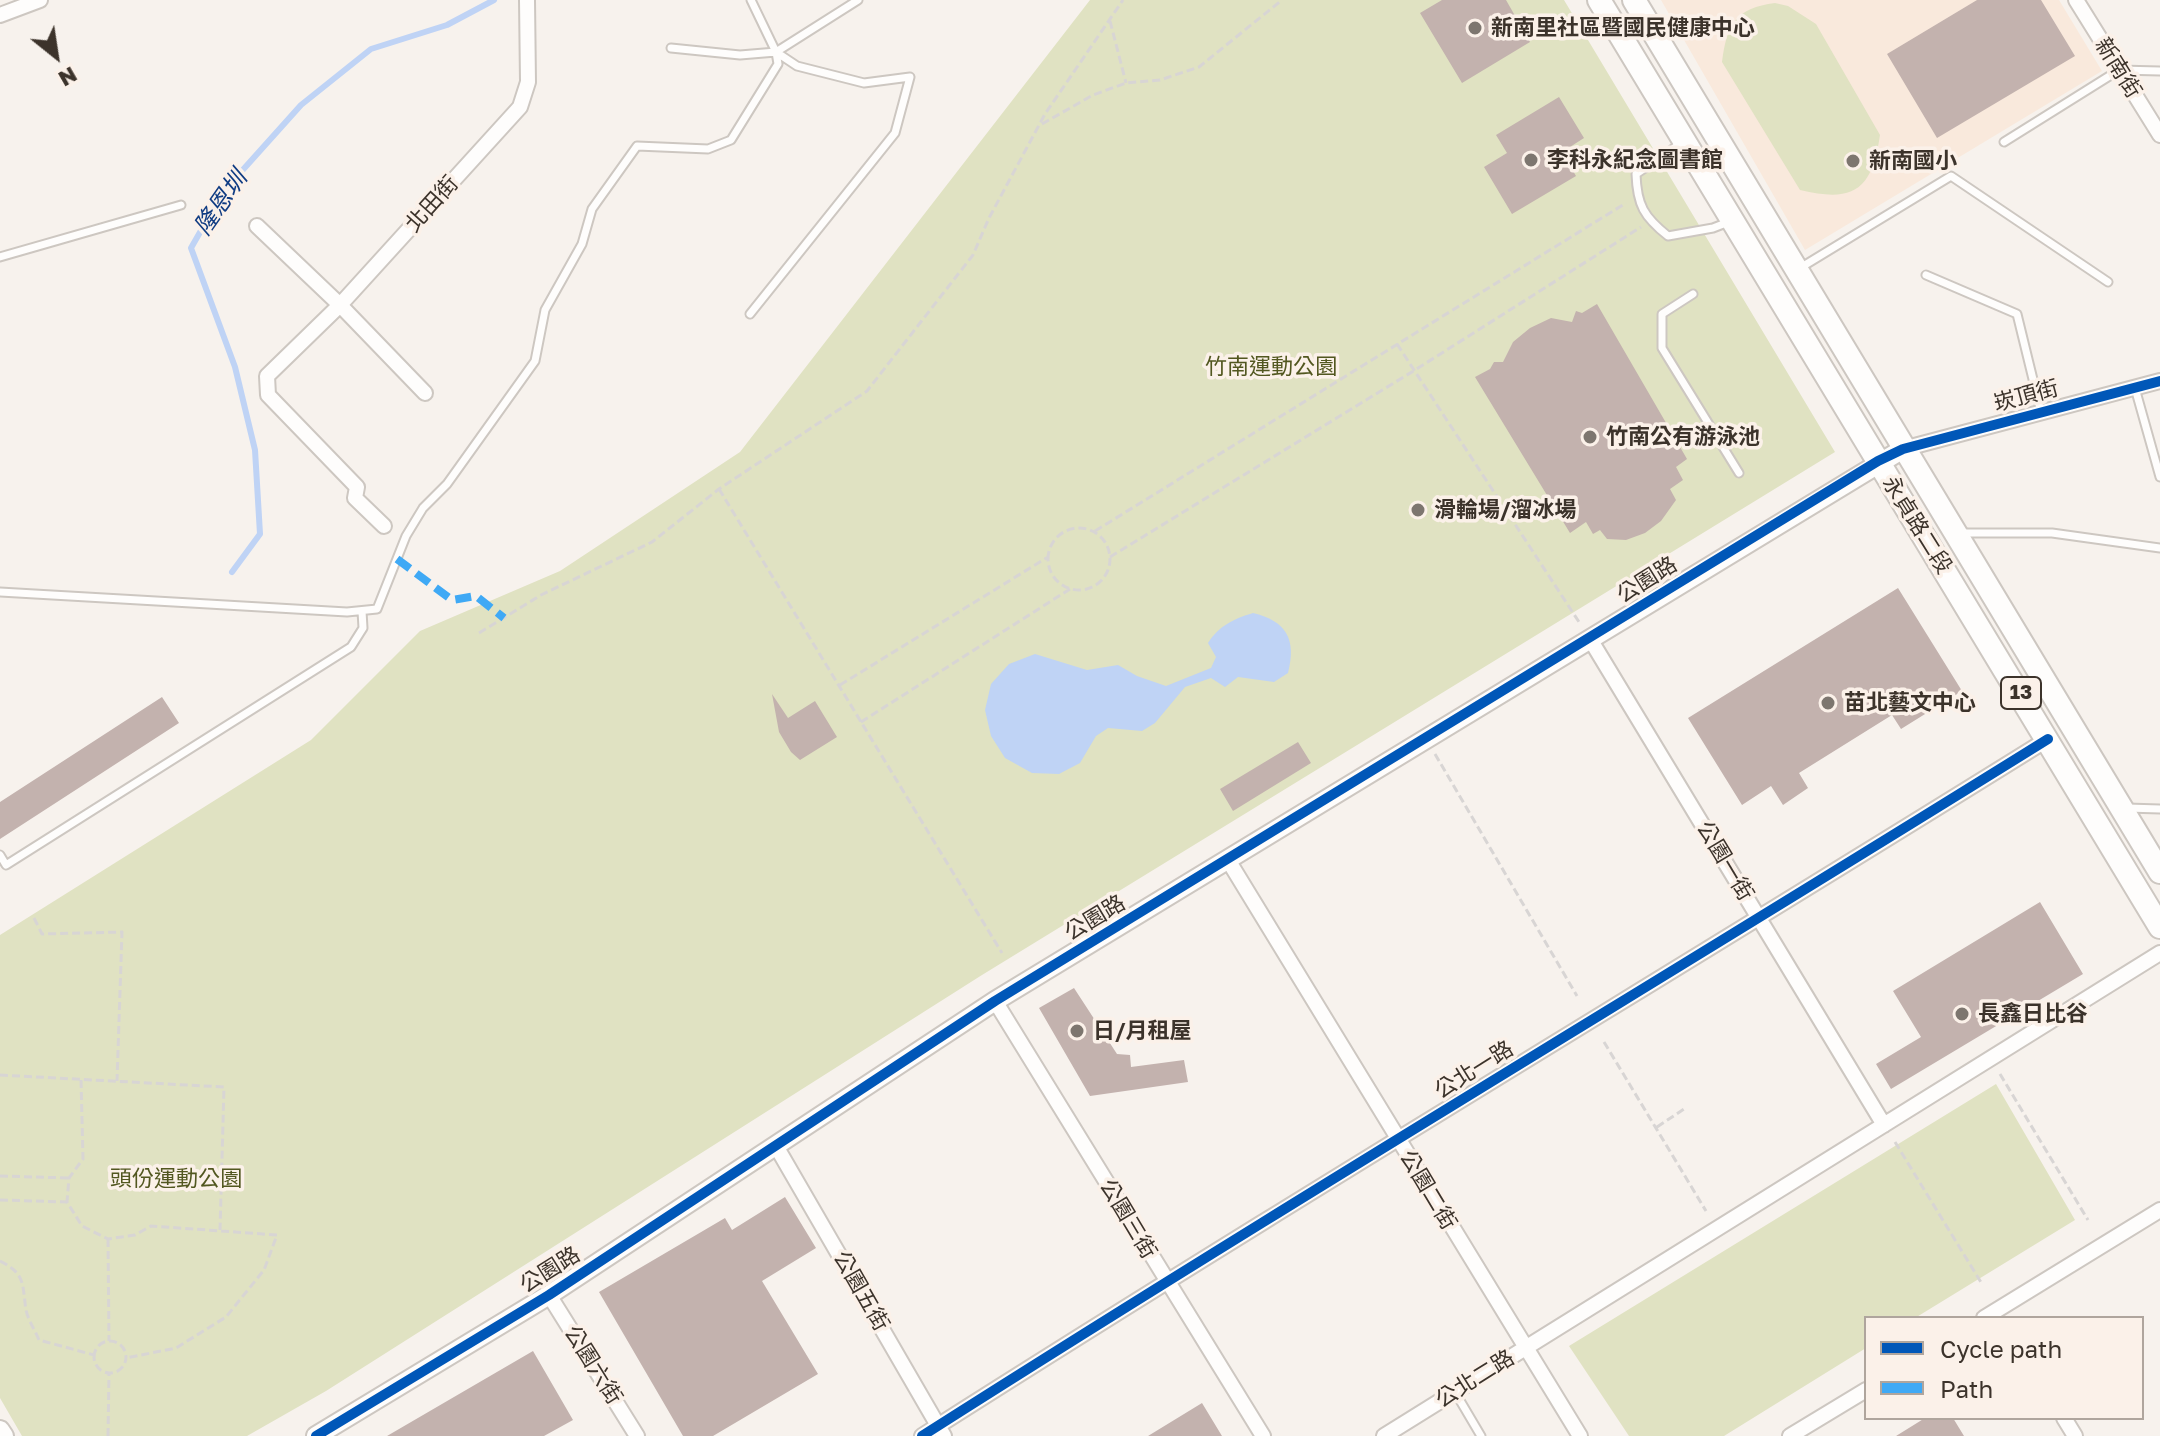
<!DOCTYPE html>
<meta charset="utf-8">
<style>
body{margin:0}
#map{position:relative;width:2160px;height:1436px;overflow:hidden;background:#f7f2ed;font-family:"Golos Text",sans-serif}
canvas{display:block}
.legend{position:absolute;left:1864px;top:1316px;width:280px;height:104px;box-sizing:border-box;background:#fbf1e9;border:2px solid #afa59d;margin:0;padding:10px 14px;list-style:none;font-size:24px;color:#3c332b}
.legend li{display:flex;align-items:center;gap:16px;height:40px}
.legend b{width:40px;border:2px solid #afa59d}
.north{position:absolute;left:16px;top:16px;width:80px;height:80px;-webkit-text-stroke:6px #fbf1e9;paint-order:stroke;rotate:150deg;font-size:22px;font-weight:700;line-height:32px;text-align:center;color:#3c332b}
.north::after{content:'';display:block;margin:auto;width:28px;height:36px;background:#3c332b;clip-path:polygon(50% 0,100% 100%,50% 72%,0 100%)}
</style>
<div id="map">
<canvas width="2160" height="1436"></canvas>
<ul class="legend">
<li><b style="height:10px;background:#0057b8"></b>Cycle path</li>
<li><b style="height:10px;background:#3fa9f5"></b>Path</li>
</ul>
<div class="north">N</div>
</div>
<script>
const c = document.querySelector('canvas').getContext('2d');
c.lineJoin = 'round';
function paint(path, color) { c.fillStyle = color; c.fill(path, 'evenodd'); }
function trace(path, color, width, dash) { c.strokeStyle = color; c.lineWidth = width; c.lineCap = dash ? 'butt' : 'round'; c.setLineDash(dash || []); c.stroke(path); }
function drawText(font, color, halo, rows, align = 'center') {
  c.font = font + ' "Golos Text","Noto Sans TC",sans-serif'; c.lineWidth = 7; c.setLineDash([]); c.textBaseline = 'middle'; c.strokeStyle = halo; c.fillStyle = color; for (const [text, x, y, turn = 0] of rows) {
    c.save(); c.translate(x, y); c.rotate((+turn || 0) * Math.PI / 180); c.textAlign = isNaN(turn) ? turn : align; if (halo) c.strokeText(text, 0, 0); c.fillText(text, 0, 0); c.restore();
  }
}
const built = new Path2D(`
 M1661 0H2059L2102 71 1805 250Z`);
const green = new Path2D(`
 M1090 0H1564L1835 452 982 975 326 1391 247 1436H22L0 1398V935L311 740 420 631 560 571 740 452Z
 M1775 3 1788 6 1816 24 1880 135C1872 190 1854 203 1800 190L1722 62C1727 24 1736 8 1775 3Z
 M1996 1084 2075 1220 1915 1318H1866V1348L1724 1436H1629L1569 1346Z`);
const water = new Path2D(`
 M1253 613C1286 621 1297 639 1288 673L1274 682 1238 677 1225 687 1211 678 1185 687 1155 723 1142 731 1108 728 1096 736 1080 763 1059 774 1032 773 1005 758 991 736 985 710 991 684 1009 664 1035 654 1087 670 1118 665 1137 676 1166 686 1211 668 1216 657 1208 643C1219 626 1233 619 1253 613Z`);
const stream = new Path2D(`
 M232 572 260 534 255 450 235 367 191 248 223 192 301 105 371 49 447 25 494 0`);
const building = new Path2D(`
 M1442 0H1506L1530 42 1462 83 1420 13Z
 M1977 0H2041L2075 56 1937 138 1887 54Z
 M1559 97 1584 138 1562 152 1576 176 1512 214 1484 167 1507 153 1496 135Z
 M1597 304 1687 459 1676 467 1683 480 1670 489 1676 500 1661 521 1645 533 1626 540 1607 539 1600 530 1593 534 1586 522 1570 533 1475 377 1490 369 1494 362H1503L1513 342 1530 328 1551 318 1572 322 1576 311 1582 313Z
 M1898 588 1962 691 1901 729 1892 715 1799 773 1808 788 1783 805 1771 786 1742 805 1688 718Z
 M772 694 788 718 815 701 837 737 800 760 791 752 779 732Z
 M162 697 179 723 0 839V802Z
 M1298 742 1311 763 1233 811 1220 789Z
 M2040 902 2083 974 1891 1089 1876 1064 1921 1037 1893 991Z
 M1074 988 1117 1054 1130 1055 1131 1067 1184 1060 1188 1082 1090 1096 1039 1008Z
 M785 1197 816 1248 762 1281 818 1374 713 1436H683L599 1292 725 1218 732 1230Z
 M533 1351 573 1420 544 1436H387Z
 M1202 1403 1222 1436H1148Z
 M1925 1418H1953L1964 1436H1896Z`);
const path = new Path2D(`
 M1110 21 1126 83
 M1042 124 1093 95 1126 83 1160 80 1199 67 1282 0
 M1397 344 1581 625
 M719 489 1002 953
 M1048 559a31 31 0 1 1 62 0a31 31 0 1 1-62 0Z
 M1095 531 1626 203
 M1110 557 1415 370 1641 227
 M479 633 541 595 652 542 719 489 867 391 973 255 989 218 1045 114 1123 0
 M840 685 1048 557
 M861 722 1070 589
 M1435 754 1577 996
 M34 918 42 934 122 932 117 1081
 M1604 1042 1706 1211
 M2000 1074 2088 1220
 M0 1075 224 1087 220 1230
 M81 1080 83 1159 69 1178 67 1202 82 1226 108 1239 135 1235 151 1226 277 1235 264 1270 226 1317 176 1348 126 1358
 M1657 1127 1684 1109
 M1895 1142 1982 1284
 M0 1176 69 1178
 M0 1200 67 1202
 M108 1239 109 1341
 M0 1261C26 1274 22 1284 26 1310 28 1320 35 1330 39 1340L94 1355
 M94 1357a16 16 0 1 1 32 0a16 16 0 1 1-32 0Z
 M108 1436 109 1373`);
const service = new Path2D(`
 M751 0 776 52 858 0
 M671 48 740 55 776 52 797 66 864 83 910 77 895 133 750 314
 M1683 142 1636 174C1637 205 1644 217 1668 236L1713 228 1731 221
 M2004 142 2119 70 2160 71
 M0 257 181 205
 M1800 268 1951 176 2108 282
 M1926 275 2017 314 2041 412
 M1693 294 1662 314V348L1739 473
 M2135 388 2160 477
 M1961 533H2052L2160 548
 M0 592 347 612 377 609 406 536 423 508 447 484 535 361 545 310 582 244 592 209 637 146 708 149 731 140 778 64 776 52
 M2127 808 2160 809
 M0 855 6 865 351 647 363 628 362 611
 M1455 1392 1481 1436`);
const minor = new Path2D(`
 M2076 0 2160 135
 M0 15 40 0
 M257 226 340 305 425 393
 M1903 449 2160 381
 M384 526 355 498 357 487 268 395 267 376 340 305 520 107 528 82 527 0
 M1590 639 1884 1125
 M1228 860 1580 1436
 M995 1001 1263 1436
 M776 1146 944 1436
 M549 1295 637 1436
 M1984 1318 2160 1210
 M2064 1418 2075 1436
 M922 1436C1294 1199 1674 972 2048 739
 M1384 1436 2160 953
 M1790 1436 1866 1390`);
const tertiary = new Path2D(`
 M0 1430 4 1436
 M316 1436 549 1295 995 1001 1903 449`);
const primary = new Path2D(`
 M1599 0 2160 927
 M1634 0 2160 872`);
const quiet = new Path2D(`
 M397 559 452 600 476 596 504 618`);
const cycleway = new Path2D(`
 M316 1436 549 1295 995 1001 1878 461 1903 449 2160 381
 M922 1436C1294 1199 1674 972 2048 739`);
const markers = [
 [1475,28,8,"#7d766f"],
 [1531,160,8,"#7d766f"],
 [1853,161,8,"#7d766f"],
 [1590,437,8,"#7d766f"],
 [1418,510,8,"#7d766f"],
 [1828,703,8,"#7d766f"],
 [1962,1014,8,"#7d766f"],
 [1077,1031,8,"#7d766f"]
];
const shields = [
 [2021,693,40]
];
const shieldNames = [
 ["13",2021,693]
];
const poiNames = [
 ["新南里社區暨國民健康中心",1491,28],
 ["李科永紀念圖書館",1547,160],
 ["新南國小",1869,161],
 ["竹南公有游泳池",1606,437],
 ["滑輪場/溜冰場",1434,510],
 ["苗北藝文中心",1844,703],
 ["長鑫日比谷",1978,1014],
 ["日/月租屋",1093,1031]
];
const streetNames = [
 ["新南街",2118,68,58],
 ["北田街",432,204,-48],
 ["崁頂街",2026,396,-15],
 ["永貞路二段",1917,525,58],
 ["公園路",1647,580,-32],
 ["公園一街",1725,861,59],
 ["公園路",1095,918,-31],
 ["公北一路",1474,1070,-32],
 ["公園二街",1428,1190,59],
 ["公園三街",1128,1219,59],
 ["公園路",550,1270,-32],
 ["公園五街",861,1291,60],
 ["公園六街",593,1365,58],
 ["公北二路",1475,1379,-32]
];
const parkNames = [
 ["竹南運動公園",1271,367],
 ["頭份運動公園",176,1179]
];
const waterNames = [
 ["隆恩圳",221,203,-55]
];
paint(built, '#f9e9dc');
paint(green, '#e0e2c2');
paint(water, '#bfd3f5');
trace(stream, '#bfd3f5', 6);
paint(building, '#c3b2ae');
trace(service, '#cdc7c1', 11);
trace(minor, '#cdc7c1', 18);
trace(tertiary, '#cdc7c1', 22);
trace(primary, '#cdc7c1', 26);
trace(path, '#d8d5d4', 3, [8, 4]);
trace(service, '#fefdfc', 7);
trace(minor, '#fefdfc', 14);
trace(tertiary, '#fefdfc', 18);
trace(primary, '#fefdfc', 22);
trace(quiet, '#3fa9f5', 8, [16, 8]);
trace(cycleway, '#0057b8', 10);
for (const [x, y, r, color] of markers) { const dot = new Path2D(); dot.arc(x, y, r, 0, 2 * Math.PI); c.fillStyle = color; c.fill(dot); trace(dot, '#fbf1e9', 3); }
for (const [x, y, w] of shields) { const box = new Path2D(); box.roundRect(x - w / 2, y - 16, w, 32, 6); c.fillStyle = '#fbf1e9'; c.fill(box); trace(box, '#3c332b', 2); }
drawText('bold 20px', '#3c332b', null, shieldNames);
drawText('bold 22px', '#3c332b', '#fbf1e9', poiNames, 'left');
drawText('22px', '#3c332b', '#fbf1e9', streetNames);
drawText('22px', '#525720', '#fbf1e9', parkNames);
drawText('italic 24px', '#103c83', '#fbf1e9', waterNames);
</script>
